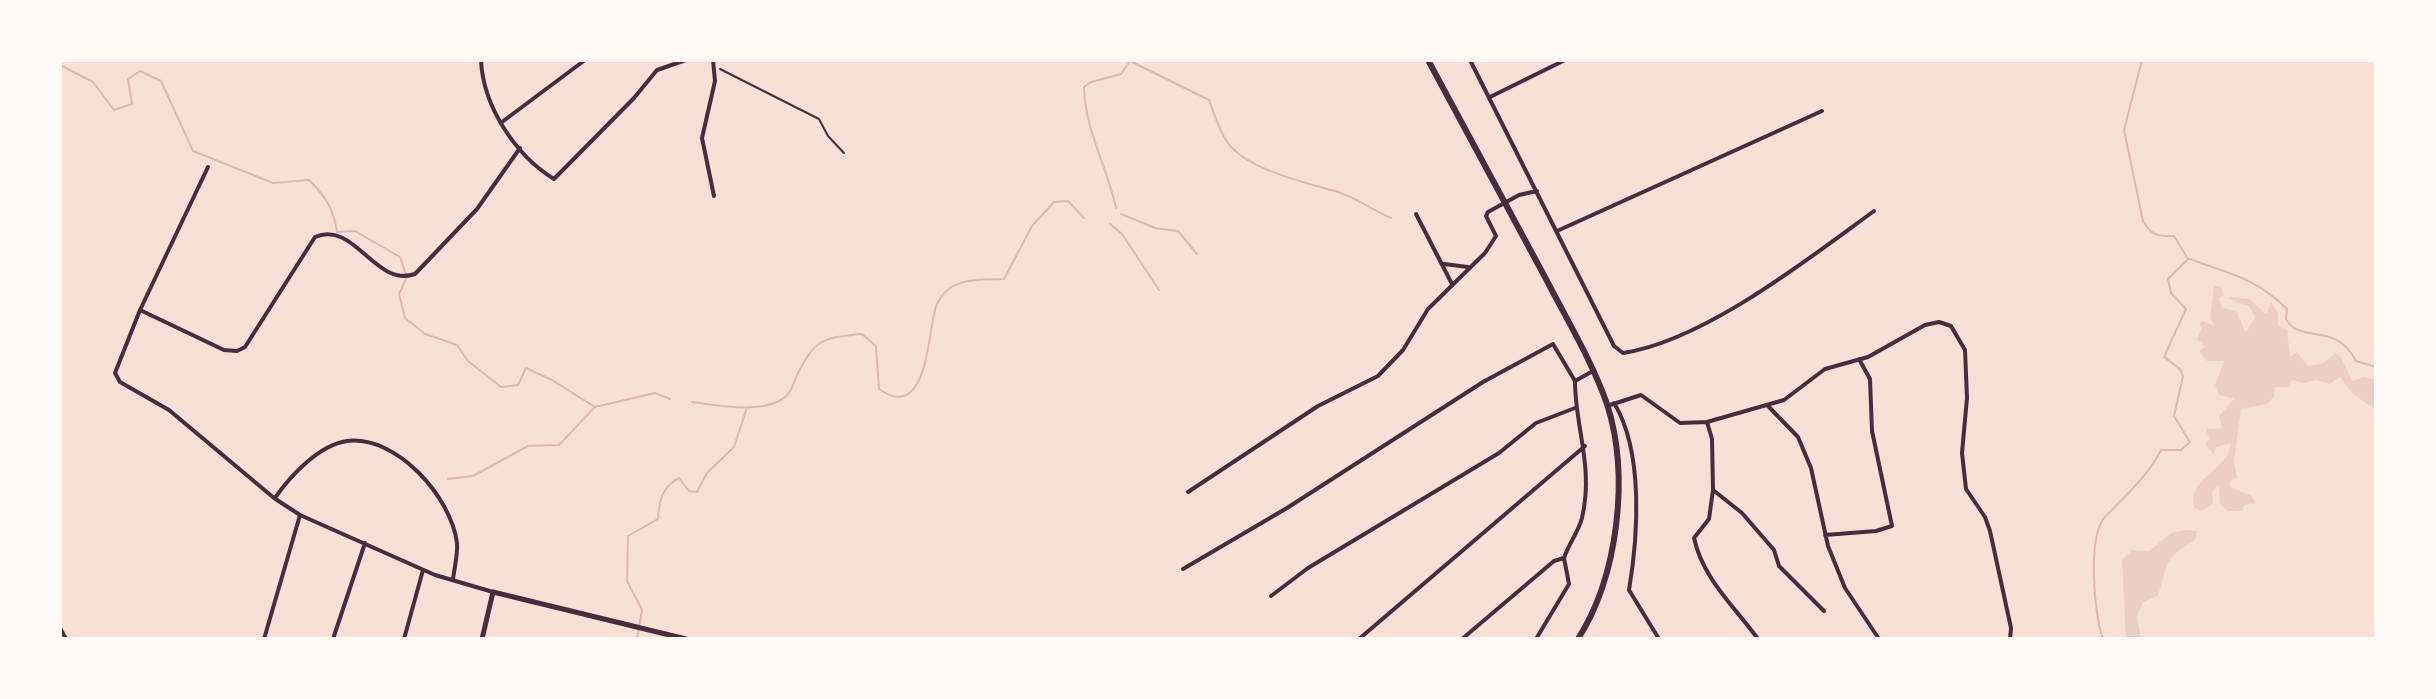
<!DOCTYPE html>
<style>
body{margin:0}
#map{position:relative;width:2436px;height:699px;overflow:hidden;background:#f7e1d7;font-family:Raleway,sans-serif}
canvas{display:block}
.frame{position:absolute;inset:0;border:62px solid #fffaf5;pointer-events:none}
</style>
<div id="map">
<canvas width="2436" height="699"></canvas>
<div class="frame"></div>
</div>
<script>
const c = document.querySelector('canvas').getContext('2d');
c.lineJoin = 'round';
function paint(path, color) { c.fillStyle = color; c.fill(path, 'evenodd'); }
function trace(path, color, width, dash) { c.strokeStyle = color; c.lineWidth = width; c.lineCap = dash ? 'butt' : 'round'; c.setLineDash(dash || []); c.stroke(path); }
const green = new Path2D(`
 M2214 286H2220L2224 295 2219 298 2222 308 2236 311 2246 333 2255 317 2249 306 2234 302 2229 297 2250 299 2266 314 2271 302 2278 314V325L2287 330 2290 357 2297 352 2308 366 2323 363 2335 353 2341 357 2352 381 2364 377 2376 380V410L2353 394 2340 377 2330 384 2316 380 2302 383 2292 380 2288 387H2275L2274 397 2267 404 2241 409 2234 462 2237 478 2230 481V487L2252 496 2255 503 2245 505 2242 511H2228L2220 504 2219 486 2212 492 2213 504 2201 511 2194 507C2188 476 2228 471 2231 443L2216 447 2213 454 2205 444 2209 439 2206 429 2222 428 2219 416 2234 399 2219 395 2215 385 2224 361H2207L2199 351 2205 347 2197 339 2202 328 2199 324 2202 321 2215 326 2210 319Z
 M2186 530 2197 531 2195 540C2163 559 2168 563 2158 596L2143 602 2137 616 2141 639H2126L2122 560 2132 550 2149 551 2173 532Z`);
const stream = new Path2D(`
 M1132 62 1209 100C1214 113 1218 128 1226 140 1242 168 1305 183 1335 191 1353 196 1373 210 1391 218
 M60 65 93 82 114 110 132 104 128 79 140 71 161 81 193 151 273 183 309 180C325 196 334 209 337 232L355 231 400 257 407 277 399 294 405 318 425 334 457 345 468 361 501 387 518 385 526 368 552 380 595 407 655 393 670 399
 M1116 208C1107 166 1085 130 1084 87L1091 82 1121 74 1131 60
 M1121 214 1155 228 1178 231 1197 254
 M1110 224 1122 234 1159 290
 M2190 259C2229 274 2255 277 2287 309L2286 319C2300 345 2335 320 2356 361L2376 367
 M692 402C717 405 769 416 788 394 792 390 794 382 796 377 815 339 821 338 862 334L876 346 879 389C930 425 927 326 937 304 950 276 980 280 1004 279L1032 226 1054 202 1068 201 1084 218
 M448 479 473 476 528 446 559 445 595 407
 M637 639 642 610 627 581 628 536 658 519C659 501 662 487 679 478L689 491 697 492 707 473 734 447 746 410
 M2103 639C2094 615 2087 537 2105 517 2125 496 2148 476 2161 450H2181L2190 442 2174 416 2183 376 2180 369 2164 357 2186 309 2171 293 2168 279 2188 259 2174 236C2158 237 2151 235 2143 221L2124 130 2142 60`);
const path = new Path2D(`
 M720 69 819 119 828 136 844 153`);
const minor = new Path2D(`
 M481 60C483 106 515 155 554 179L634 98 657 70 686 60
 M713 60 715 81 702 138 714 196
 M1470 60 1614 346 1623 353C1704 341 1808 259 1874 211
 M1490 97 1565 60
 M502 122 585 60
 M208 167 140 310 115 373 120 382 169 410 274 498 300 515 435 575 493 592
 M1416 214 1452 284
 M1557 231 1822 111
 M1444 264 1468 267
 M140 310 224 350 237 351 245 347 315 237C355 220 375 288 415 274L477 209 520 148
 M1614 403C1644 452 1638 537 1629 590L1659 639
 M1767 405 1798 437 1811 468 1828 546 1845 588 1879 639
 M1607 406 1641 395 1680 423 1707 422 1784 400 1825 369 1868 357 1925 325 1939 322 1951 326 1965 350 1967 398 1962 453 1966 489 1985 517 1990 531 2011 628 2010 639
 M1707 422 1712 439 1713 490 1742 513 1774 550 1779 566 1824 611
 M1713 490 1709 519 1694 538C1703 579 1734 606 1758 639
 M1188 492 1318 406 1378 376 1403 350 1428 309 1485 253 1496 236 1486 216 1488 212 1519 195 1537 191
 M275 498C290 476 319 445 347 441 397 435 451 497 457 543 458 555 454 569 453 580
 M1825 535 1876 531 1892 526 1872 431 1870 379 1859 359
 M1183 569 1287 508 1483 382 1553 344 1575 381
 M1271 596 1308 568 1499 453 1536 423 1575 408
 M60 628 66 639
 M264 639 300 515
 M333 639 365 543
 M404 639 423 570
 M1359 639 1585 446
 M1462 639 1554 561 1564 558
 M1536 639 1569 584 1564 558C1569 543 1578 533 1582 518 1594 466 1575 428 1575 381L1593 371`);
const tertiary = new Path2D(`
 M482 639 493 592 686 639`);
const primary = new Path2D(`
 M1428 60C1467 133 1507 206 1546 279 1567 320 1592 361 1607 404 1630 476 1618 576 1578 639`);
paint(green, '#ebcfc5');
trace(stream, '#dcb8b0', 2);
trace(path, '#4a2c40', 2);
trace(minor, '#4a2c40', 4);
trace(tertiary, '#4a2c40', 5);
trace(primary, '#4a2c40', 6);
</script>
